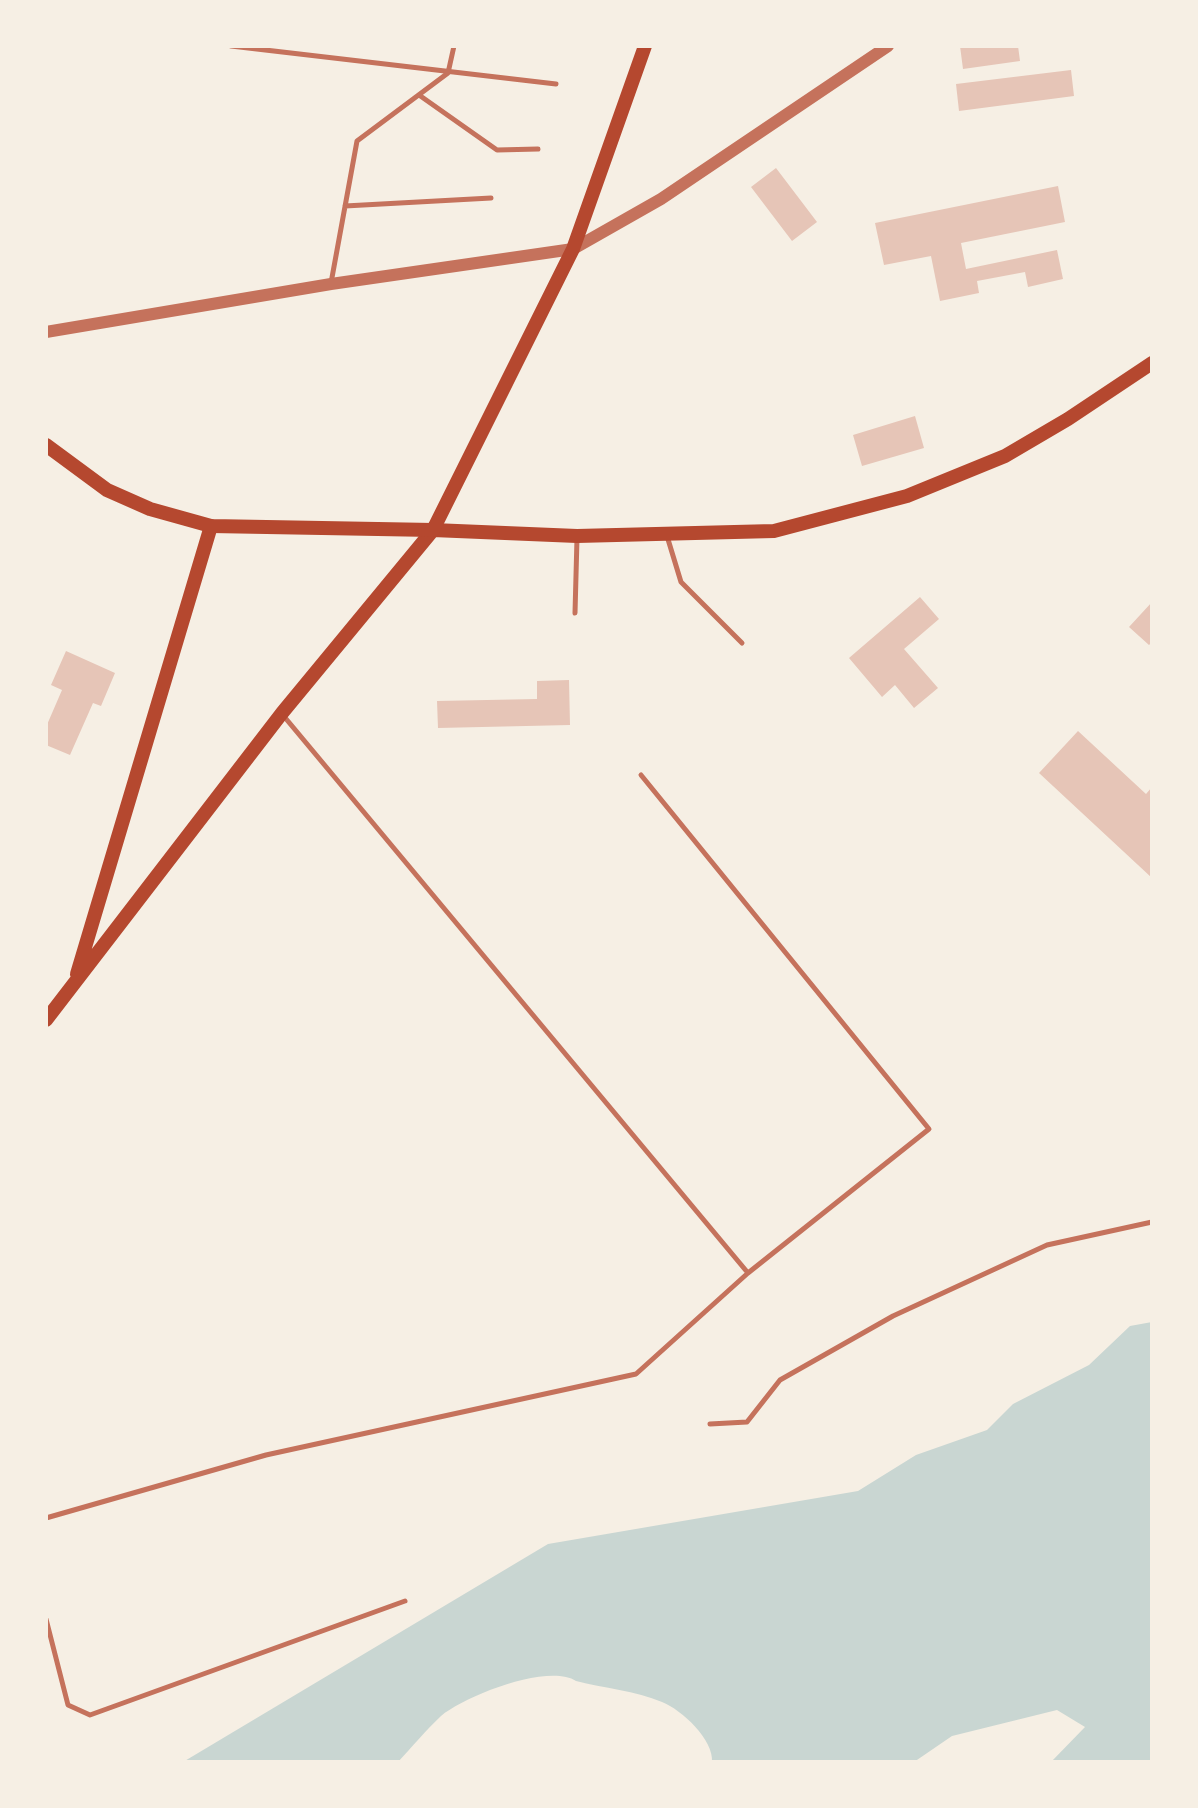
<!DOCTYPE html>
<style>
body{margin:0}
#map{position:relative;width:1198px;height:1808px;overflow:hidden;background:#f6efe4;font-family:"Exo 2",sans-serif}
canvas{display:block}
.frame{position:absolute;inset:0;border:48px solid #f6efe4;pointer-events:none}
</style>
<div id="map">
<canvas width="1198" height="1808"></canvas>
<div class="frame"></div>
</div>
<script>
const c = document.querySelector('canvas').getContext('2d');
c.lineJoin = 'round';
function paint(path, color) { c.fillStyle = color; c.fill(path, 'evenodd'); }
function trace(path, color, width, dash) { c.strokeStyle = color; c.lineWidth = width; c.lineCap = dash ? 'butt' : 'round'; c.setLineDash(dash || []); c.stroke(path); }
const water = new Path2D(`
 M1152 1322V1762H1051L1085 1727 1057 1710 952 1736 914 1762H712C714 1740 682 1710 662 1702 636 1691 603 1688 576 1681 548 1663 465 1696 441 1716 426 1730 412 1747 398 1762H183L548 1544 858 1491 916 1455 987 1430 1013 1404 1089 1365 1130 1326Z`);
const building = new Path2D(`
 M960 46H1018L1020 61 963 69Z
 M1071 70 1074 96 959 111 956 84Z
 M776 168 817 222 792 241 751 187Z
 M1058 186 1065 222 961 243 966 269 1057 250 1063 279 1028 287 1025 272 977 281 979 293 940 301 931 256 884 265 875 223Z
 M915 416 924 448 862 466 853 435Z
 M920 597 939 619 904 649 938 688 914 708 895 685 882 697 849 658Z
 M1152 602V642L1149 645 1129 627Z
 M66 651 115 673 101 706 93 703 70 755 46 745V727L62 690 51 685Z
 M569 680 570 725 438 728 437 701 537 699V681Z
 M1078 731 1146 794 1152 787V878L1039 773Z`);
const service = new Path2D(`
 M231 46 556 84
 M419 95 497 150 538 149
 M345 206 491 198
 M331 283 357 141 448 73 454 46
 M667 536 681 582 742 643
 M575 613 577 538
 M282 714 748 1273 929 1129 641 775
 M710 1424 747 1422 780 1380 893 1316 1047 1245 1152 1222
 M46 1518 266 1455 636 1374 748 1273
 M46 1619 68 1705 90 1715 405 1601`);
const tertiary = new Path2D(`
 M46 332 331 284 573 249 661 199 888 46`);
const secondary = new Path2D(`
 M77 974 211 526
 M46 1020 282 713 433 530 577 536 774 531 907 496 1005 456 1068 419 1152 363`);
const primary = new Path2D(`
 M46 445 107 490 150 509 211 526 433 530 573 249 645 46`);
paint(water, '#c9d6d2');
paint(building, '#e6c5b7');
trace(service, '#c5725c', 5);
trace(tertiary, '#c5725c', 12);
trace(secondary, '#b5482f', 14);
trace(primary, '#b5482f', 14);
</script>
